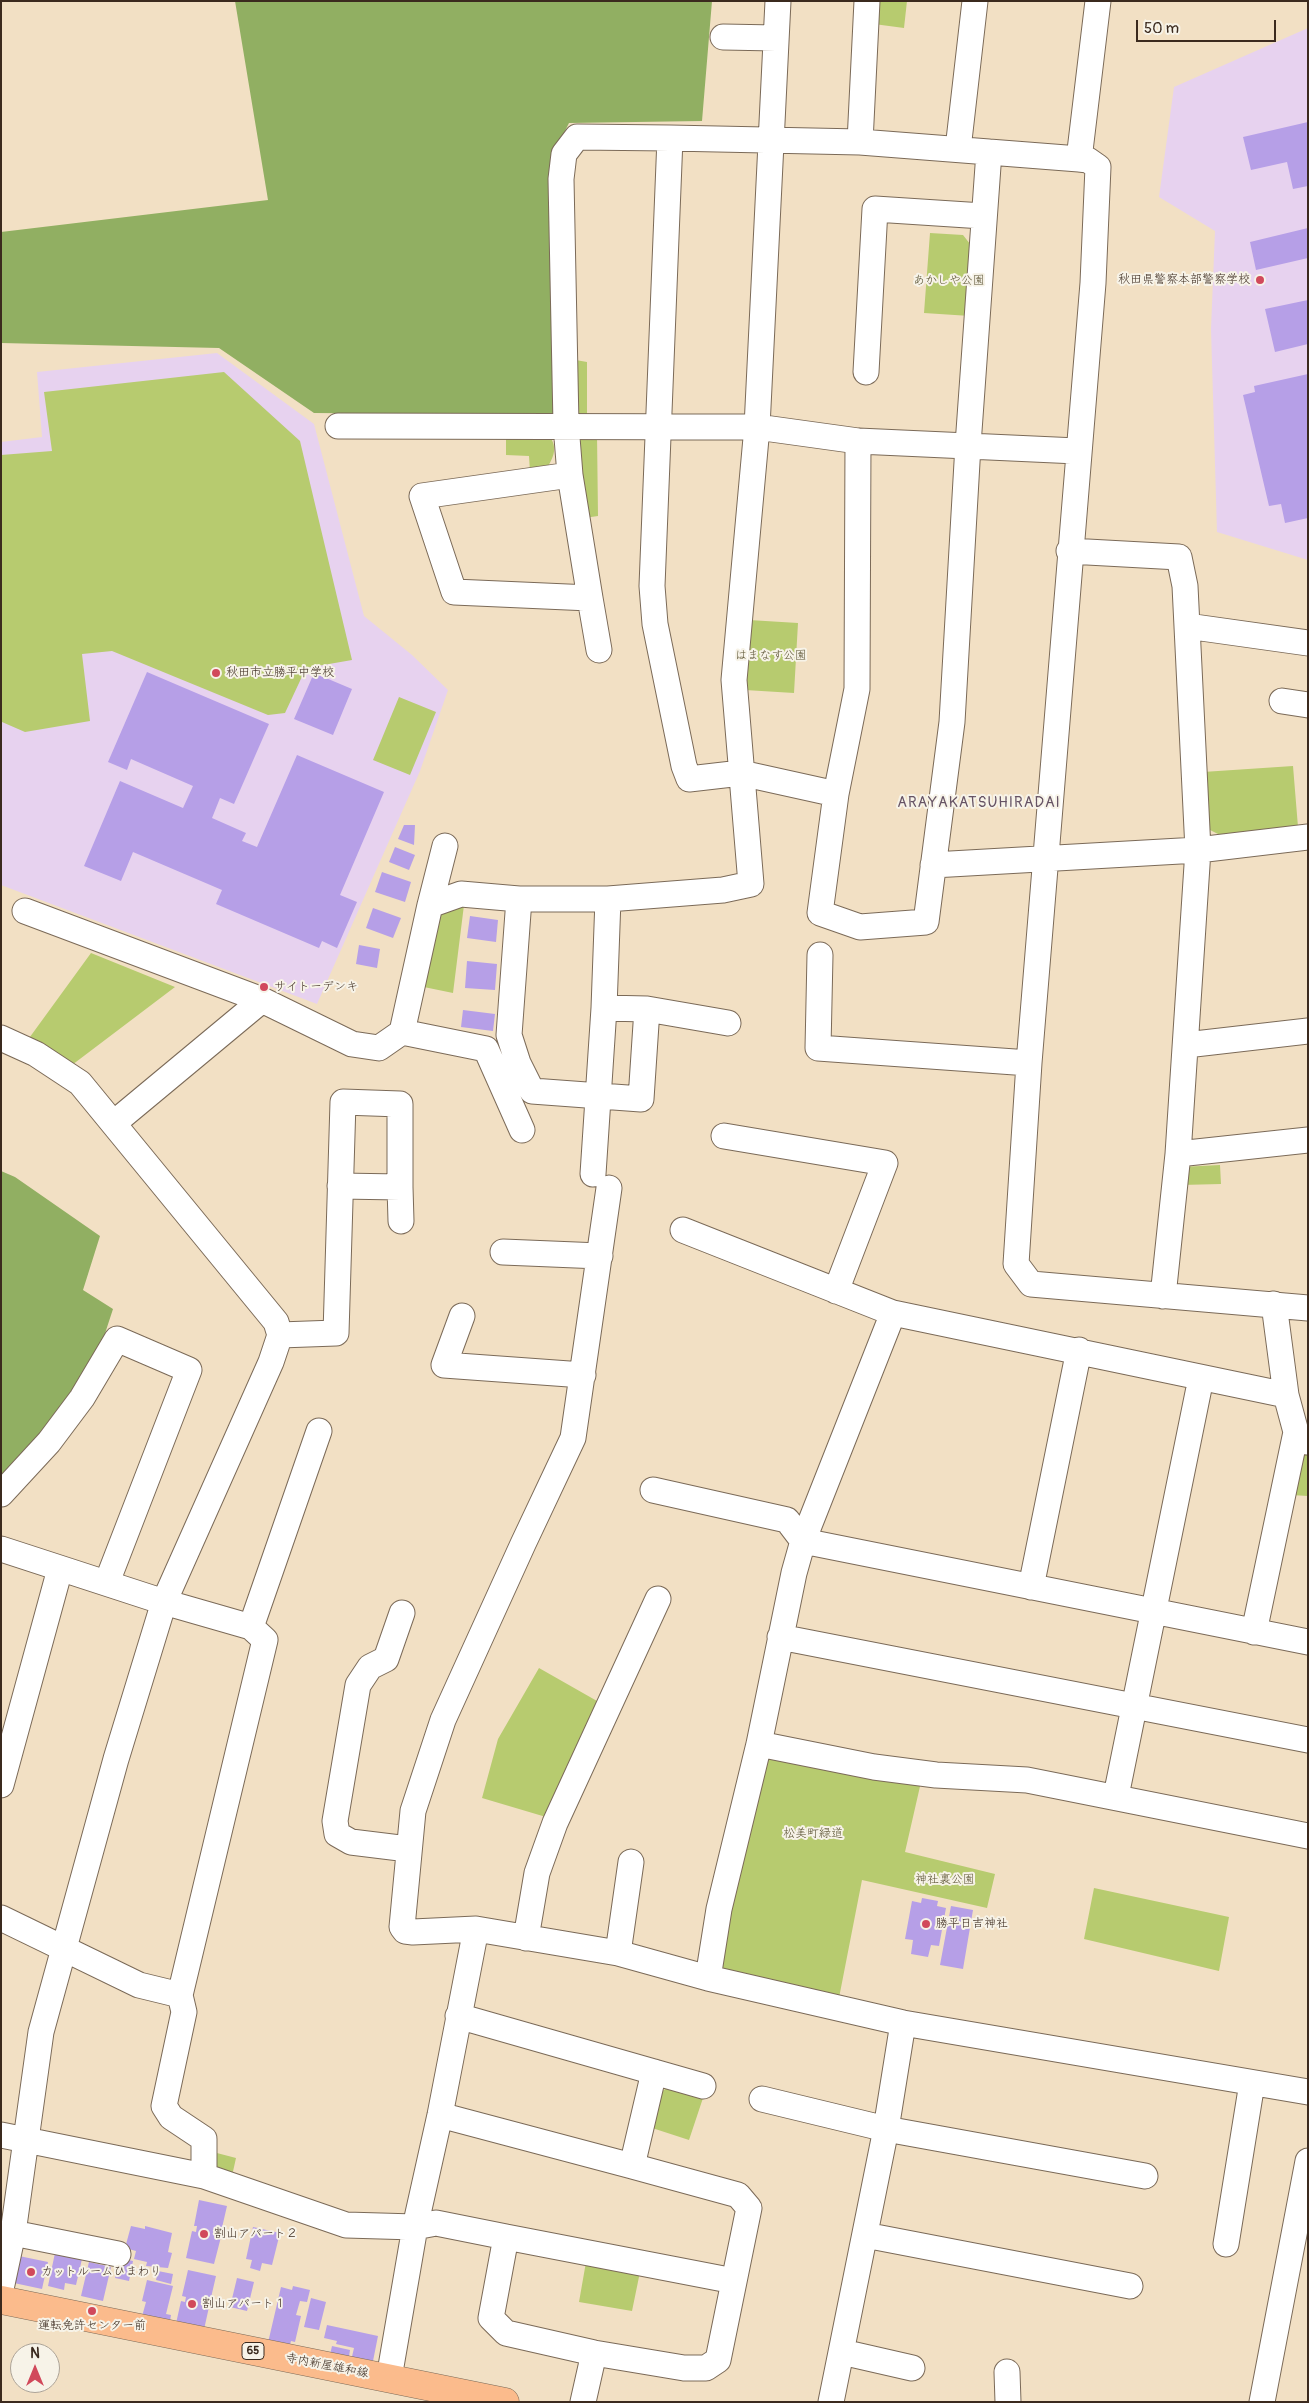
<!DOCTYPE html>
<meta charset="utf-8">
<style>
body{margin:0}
#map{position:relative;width:1309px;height:2403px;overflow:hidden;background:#f2e0c4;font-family:Pangolin,sans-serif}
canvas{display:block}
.frame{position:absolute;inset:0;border:2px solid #3b2a1e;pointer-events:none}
.north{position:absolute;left:10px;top:2343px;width:50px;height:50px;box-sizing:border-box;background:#f7f3e8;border:1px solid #aca397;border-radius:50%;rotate:0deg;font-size:14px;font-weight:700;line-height:20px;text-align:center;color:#3b2a1e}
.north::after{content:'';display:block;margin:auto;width:18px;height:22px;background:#d1495b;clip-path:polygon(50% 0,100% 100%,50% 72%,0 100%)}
.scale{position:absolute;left:1136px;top:20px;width:140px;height:22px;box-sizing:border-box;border:2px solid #3b2a1e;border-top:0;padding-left:6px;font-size:15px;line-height:18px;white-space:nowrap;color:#3b2a1e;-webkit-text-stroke:4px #f7f3e8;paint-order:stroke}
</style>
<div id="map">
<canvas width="1309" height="2403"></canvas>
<div class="frame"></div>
<div class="north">N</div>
<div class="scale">50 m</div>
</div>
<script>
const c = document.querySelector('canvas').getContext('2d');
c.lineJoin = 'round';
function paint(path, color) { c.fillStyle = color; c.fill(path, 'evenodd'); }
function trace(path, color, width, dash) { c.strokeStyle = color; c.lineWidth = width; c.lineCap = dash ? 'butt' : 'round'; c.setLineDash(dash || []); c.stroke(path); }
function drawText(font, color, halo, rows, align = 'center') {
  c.font = font + ' Pangolin,"Klee One",sans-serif'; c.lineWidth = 4; c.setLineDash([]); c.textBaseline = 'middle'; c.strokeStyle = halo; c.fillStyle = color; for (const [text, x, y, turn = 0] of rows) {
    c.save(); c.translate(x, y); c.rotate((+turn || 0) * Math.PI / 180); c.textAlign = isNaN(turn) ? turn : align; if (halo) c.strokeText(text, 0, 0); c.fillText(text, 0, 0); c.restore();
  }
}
const built = new Path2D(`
 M1308 28V560L1217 532 1211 329 1215 231 1159 197 1174 87Z
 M217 353 314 424 364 616 412 655 448 690 420 771 317 1004 1 885V442L42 437 37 372Z`);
const green = new Path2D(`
 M876 1H907L904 28 874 24Z
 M930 233 963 235 974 249 970 316 924 313Z
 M570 359 587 362V417H575Z
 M224 372 300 441 352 660 306 668 285 713 268 715 112 651 82 654 90 721 25 732 2 722 1 455 52 451 44 392Z
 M582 433 597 434 598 516 584 518 573 448Z
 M551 438C558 451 552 459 546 470L530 472 529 456 506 455V439Z
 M749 620 798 623 794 693 745 690Z
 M399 697 436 712 410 775 373 760Z
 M1293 766 1298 827 1220 835 1208 829 1203 772Z
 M464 905 453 993 419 986 428 926 448 909Z
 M91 953 175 987 68 1068 27 1041Z
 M1220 1165 1221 1184 1181 1185V1167Z
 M1299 1448 1308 1456V1496L1291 1495Z
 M539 1668 597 1701 546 1817 482 1798 498 1739Z
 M763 1753 921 1782 905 1852 995 1874 987 1908 862 1880 838 2003 715 1974Z
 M1094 1888 1229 1917 1219 1971 1084 1939Z
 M669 2087 703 2098 689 2140 646 2126 657 2094Z
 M213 2152 236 2158 232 2176 208 2170Z
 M586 2262 640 2272 632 2311 579 2302Z`);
const forest = new Path2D(`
 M235 1H712L702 121 569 123 552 157 553 415 314 413 219 348 1 343V232L268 200Z
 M1 1171 15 1177 100 1236 83 1290 113 1309 95 1364 1 1487Z`);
const building = new Path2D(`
 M1308 122V186L1293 189 1287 162 1251 170 1243 137Z
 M1308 228V258L1256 270 1250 242Z
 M1308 300V344L1275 352 1265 309Z
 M1308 374V518L1285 523 1281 504 1269 506 1243 395 1255 392 1254 386Z
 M147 672 269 724 234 804 220 798 212 818 246 833 242 841 257 847 297 755 384 792 340 895 357 902 337 948 322 941 319 948 216 904 222 890 133 852 121 881 84 866 120 781 183 808 193 786 131 759 127 770 108 762Z
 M314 673 352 689 333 735 294 719Z
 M404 825H415L414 845 398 839Z
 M395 847 415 855 409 870 389 862Z
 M382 872 411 882 405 902 375 892Z
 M373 908 401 918 393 938 366 928Z
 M470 916 498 920 496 942 467 938Z
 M359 945 380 949 377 968 356 964Z
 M467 961 497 964 495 990 465 988Z
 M463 1010 495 1014 493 1031 461 1027Z
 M922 1898 938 1901 937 1906 946 1908 939 1946 931 1945 928 1957 911 1954 913 1940 905 1939 912 1901 921 1903Z
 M951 1906 973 1910 963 1969 940 1965Z
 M199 2200 227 2206 221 2232 217 2231 216 2236 221 2237 214 2264 186 2258 192 2231 196 2232 197 2226H194Z
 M131 2226 145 2229V2226L172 2233 168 2252 172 2253 168 2268 146 2266 147 2262 134 2259 136 2251 125 2248Z
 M253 2227 280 2233 272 2265 262 2263 260 2271 250 2268 252 2260 246 2259Z
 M55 2253 82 2259 76 2285 65 2283 64 2290 48 2286Z
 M19 2256 48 2262 42 2289 14 2283Z
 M120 2258 133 2261 129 2281 115 2278Z
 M89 2262 111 2267 103 2301 81 2296Z
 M188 2270 216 2276 210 2302 205 2301 204 2306 209 2307 203 2334 175 2328 181 2301 185 2302 186 2297 182 2296Z
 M158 2271 173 2274 171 2284 156 2280Z
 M237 2278 254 2282 247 2311 230 2307Z
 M147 2280 173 2286 166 2314 171 2315 169 2327 141 2320 146 2302 142 2301Z
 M293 2286 310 2290 307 2302 300 2301 296 2315 301 2316 295 2342 291 2341 288 2352 267 2347 281 2287 292 2290Z
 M311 2298 326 2302 319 2330 304 2327Z
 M327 2325 378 2336 372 2366 351 2361 354 2348 336 2344 337 2341 324 2338Z
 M332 2346 350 2350 348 2363 329 2359Z`);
const minor = new Path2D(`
 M723 37 776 38
 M860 142 867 1
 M958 149 975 1
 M1079 159 1098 1
 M866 372 875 209 983 216
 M338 426 757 427 858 441 1077 451
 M858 441 857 689 836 794 741 773 689 779 684 766 655 624 652 586 670 138 860 142 1079 159 1088 160 1098 167 1093 283 1029 1063 1016 1264 1031 1284 1308 1308
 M570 475 422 496 454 592 590 598 570 475 566 425 561 179 564 154 577 137 670 138
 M1069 551 1179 557 1185 586 1198 850 1178 1154 1163 1296
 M590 598 599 650
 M1187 626 1308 643
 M1282 701 1308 705
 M836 794 820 913 860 927 926 922 952 722 968 445 989 152
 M933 865 1198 850 1308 837
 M519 899 509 1035 518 1063 532 1091 641 1099 647 1009 604 1008 608 899
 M430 905 445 846
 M25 911 262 1000
 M820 955 818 1048 1029 1063
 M647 1009 728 1023
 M402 1032 486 1049 522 1130
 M1 1038 36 1054 80 1083 276 1322 280 1335 271 1362 164 1602 116 1759 41 2032 13 2233 1 2289
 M1186 1045 1308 1031
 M114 1123 262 1000 352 1044 379 1048 402 1032 430 905 461 894 519 899H608L723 890 751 884 734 680 757 427 778 1
 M724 1136 885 1163 836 1291
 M1178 1154 1308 1140
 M593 1174 604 1008
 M400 1187 401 1221
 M683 1230 893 1313
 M503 1252 600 1256
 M1274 1304 1286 1395 1296 1432 1307 1442
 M462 1316 444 1365 583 1375
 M280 1335 336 1333 343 1102 400 1104V1187L340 1186
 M653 1490 787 1520 803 1541 1308 1642
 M1 1494 49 1442 82 1398 117 1339 189 1370 107 1582
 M1 1549 164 1602 251 1627 319 1431
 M1031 1587 1079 1350
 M402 1613 386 1659 370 1667 358 1685 335 1821 337 1834 351 1842 408 1849
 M1254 1632 1296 1432
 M780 1637 1308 1740
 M759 1744 874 1767 936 1775 1027 1780 1308 1836
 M1 1785 60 1569
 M1116 1796 1201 1378
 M1 1918 139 1985 180 1995 265 1640 251 1627
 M476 1929 413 1932 405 1931 402 1927 413 1811 443 1720 523 1544 573 1438 609 1188
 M526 1938 537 1873 555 1823 658 1599
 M618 1953 631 1862
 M708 1978 719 1909 759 1744 794 1573 803 1541 893 1313 1286 1395
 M180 1995 184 2012 164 2106 171 2117 204 2139V2176
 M458 2016 703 2086
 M762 2099 886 2129 1145 2176
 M440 2115 632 2166
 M1 2135 204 2176 346 2225 415 2227 436 2223 506 2237 491 2318 506 2333 594 2353 684 2368H706L718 2360 749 2208 738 2195 632 2166 654 2072
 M13 2233 118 2254
 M865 2235 1130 2286
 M506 2237 734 2281
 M1226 2244 1252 2083
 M842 2352 912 2368
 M1007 2372 1008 2402
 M389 2378 415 2227 440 2115 476 1929 618 1953 708 1978 903 2023 1308 2092
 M583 2402 594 2353
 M831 2402 886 2129 903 2023
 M1262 2402 1308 2161`);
const major = new Path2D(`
 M1 2300 505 2402`);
const markers = [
 [1260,280,5,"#d1495b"],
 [216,673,5,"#d1495b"],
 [264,987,5,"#d1495b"],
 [926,1924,5,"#d1495b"],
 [204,2234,5,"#d1495b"],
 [31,2272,5,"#d1495b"],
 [192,2304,5,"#d1495b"],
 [92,2311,5,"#d1495b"]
];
const shields = [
 [253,2351,22]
];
const shieldNames = [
 ["65",253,2351]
];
const poiNames = [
 ["秋田県警察本部警察学校",1250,280,"right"],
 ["秋田市立勝平中学校",226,673],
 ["サイトーデンキ",274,987],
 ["勝平日吉神社",936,1924],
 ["割山アパート２",214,2234],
 ["カットルームひまわり",41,2272],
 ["割山アパート１",202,2304],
 ["運転免許センター前",92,2326,"center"]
];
const parkNames = [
 ["あかしや公園",949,281],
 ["はまなす公園",771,656],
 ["松美町緑道",813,1834],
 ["神社裏公園",945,1880]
];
const streetNames = [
 ["寺内新屋雄和線",327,2366,11]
];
const quarterNames = [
 ["ARAYAKATSUHIRADAI",979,803]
];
paint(built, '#e7d2ef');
paint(green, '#b7cb6f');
paint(forest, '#91af62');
paint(building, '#b69fe7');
trace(minor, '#7b6a58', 27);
trace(major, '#7b6a58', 29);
trace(minor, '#fff', 25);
trace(major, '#fbbb8c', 28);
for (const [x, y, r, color] of markers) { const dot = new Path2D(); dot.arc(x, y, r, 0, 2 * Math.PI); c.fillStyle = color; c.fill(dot); trace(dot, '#f7f3e8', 2); }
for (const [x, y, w] of shields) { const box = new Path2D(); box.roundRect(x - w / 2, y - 8.5, w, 17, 4); c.fillStyle = '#f7f3e8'; c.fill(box); trace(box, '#3b2a1e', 1); }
drawText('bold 11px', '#3b2a1e', null, shieldNames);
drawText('12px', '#3b2a1e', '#f7f3e8', poiNames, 'left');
drawText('12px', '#5a5232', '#f7f3e8', parkNames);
drawText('12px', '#3b2a1e', '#f7f3e8', streetNames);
c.letterSpacing = '1px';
drawText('15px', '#665364', '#f7f3e8', quarterNames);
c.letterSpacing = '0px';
</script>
